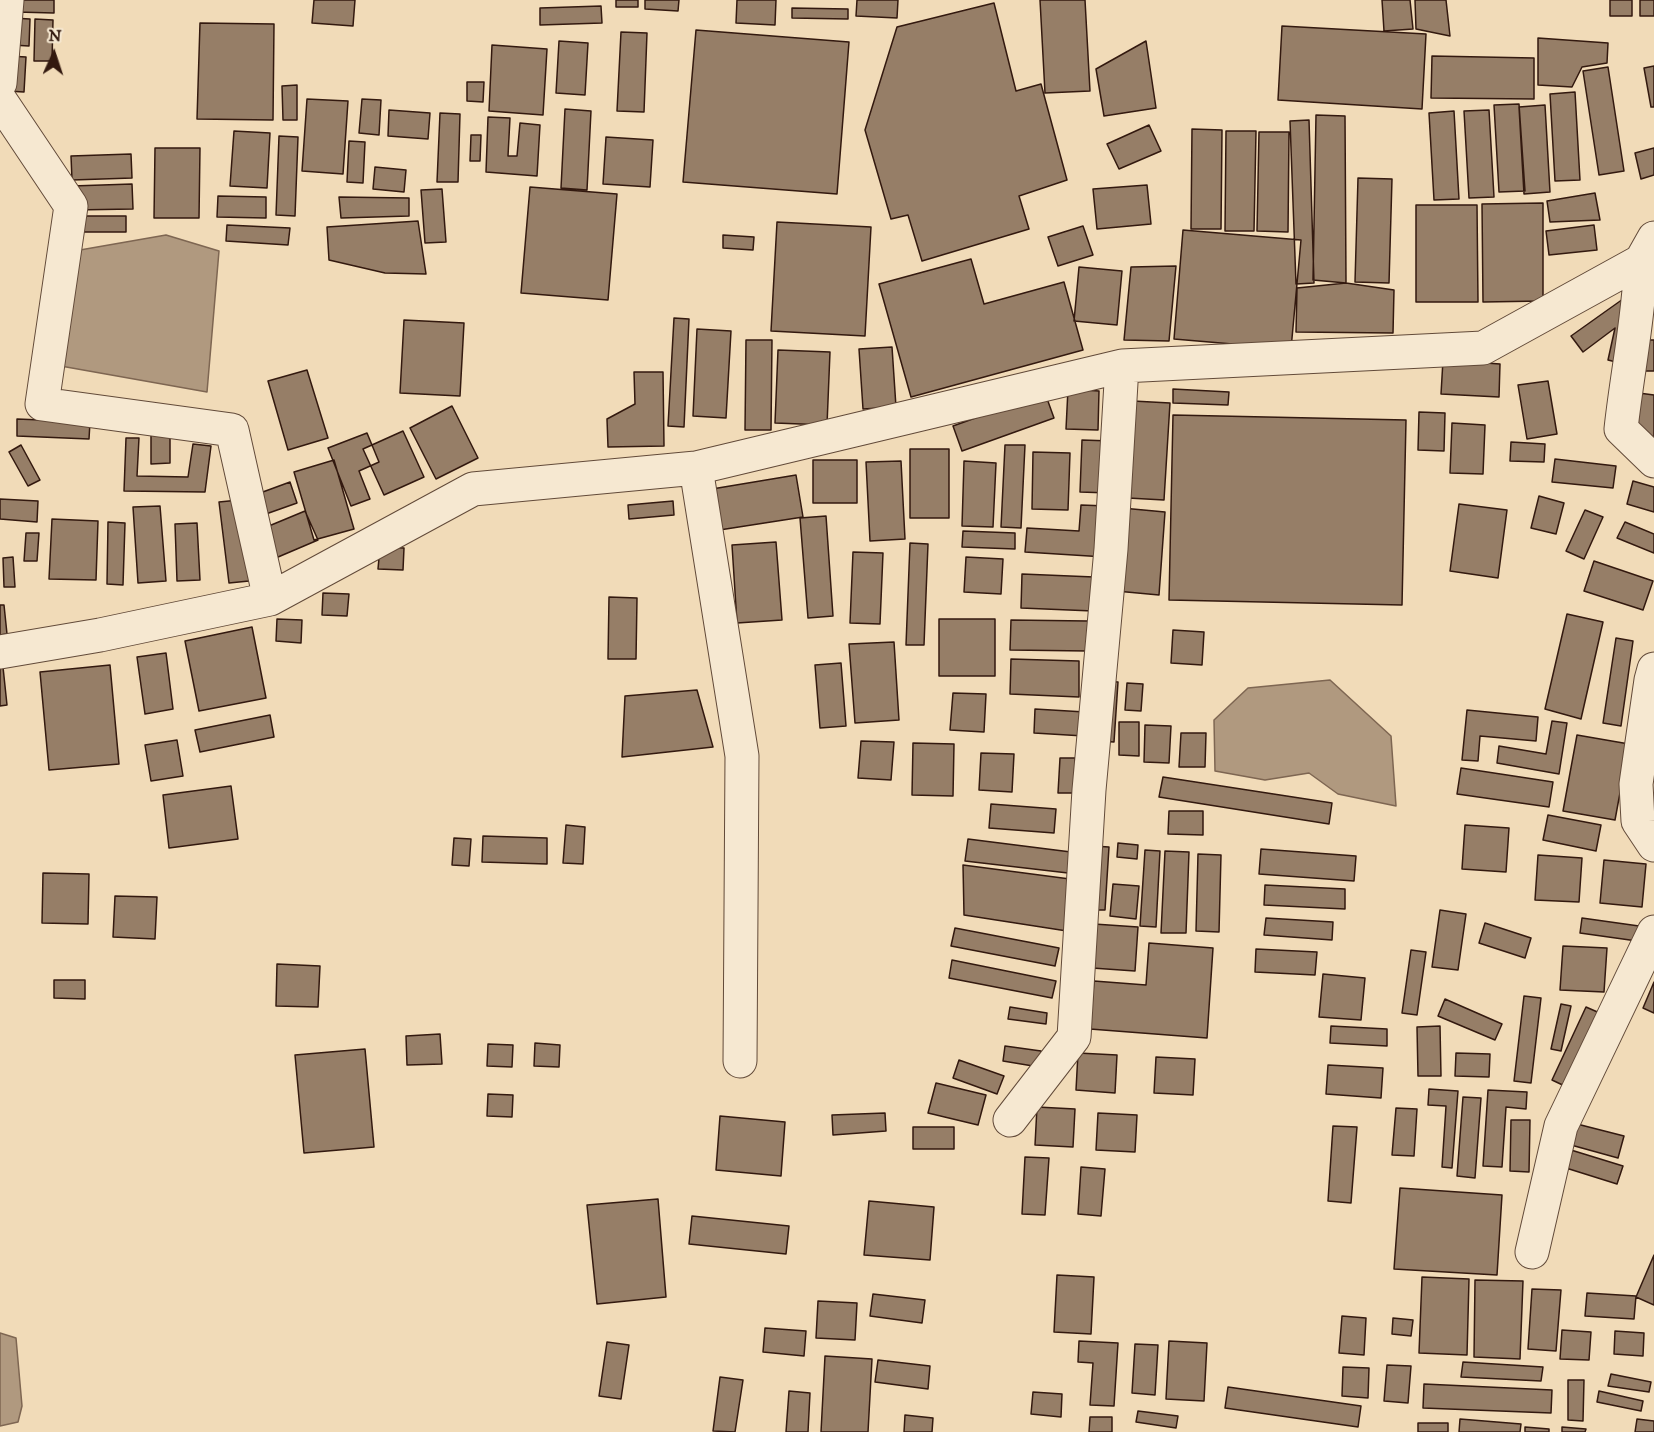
<!DOCTYPE html>
<style>
body{margin:0}
#map{position:relative;width:1654px;height:1432px;overflow:hidden;background:#f1dbb8;font-family:"IM FELL DW Pica",serif}
canvas{display:block}
.north{position:absolute;left:24px;top:24px;width:60px;height:60px;-webkit-text-stroke:4px #f6e8d1;paint-order:stroke;rotate:3deg;font-size:16px;font-weight:700;line-height:24px;text-align:center;color:#33190f}
.north::after{content:'';display:block;margin:auto;width:21px;height:27px;background:#33190f;clip-path:polygon(50% 0,100% 100%,50% 72%,0 100%)}
</style>
<div id="map">
<canvas width="1654" height="1432"></canvas>
<div class="north">N</div>
</div>
<script>
const c = document.querySelector('canvas').getContext('2d');
c.lineJoin = 'round';
function paint(path, color) { c.fillStyle = color; c.fill(path, 'evenodd'); }
function trace(path, color, width, dash) { c.strokeStyle = color; c.lineWidth = width; c.lineCap = dash ? 'butt' : 'round'; c.setLineDash(dash || []); c.stroke(path); }
const water = new Path2D(`
 M166 235 219 251 207 392 55 365 80 250Z
 M1330 680 1391 736 1396 806 1338 794 1309 773 1265 780 1215 771 1214 720 1248 688Z
 M0 1333 16 1338 22 1406 18 1422 0 1426Z`);
const building = new Path2D(`
 M16 0H54V13L16 12Z
 M314 0H355L353 26 312 23Z
 M616 0H638V7H616Z
 M645 0H679L678 11 645 9Z
 M737 0H776L775 25 736 23Z
 M857 0H898L897 18 856 16Z
 M1040 0H1085L1090 91 1045 93Z
 M1382 0H1410L1413 29 1384 31Z
 M1415 0H1446L1450 36 1416 29Z
 M1610 0H1632V16H1610Z
 M1640 0H1654V16H1640Z
 M994 3 1016 91 1041 84 1067 180 1019 196 1029 229 922 261 908 215 891 219 865 130 897 27Z
 M601 6 602 23 540 25V8Z
 M792 8 848 9V19L792 18Z
 M13 18 30 19 29 46 12 45Z
 M35 19 53 20 52 61H34Z
 M200 23 274 24 273 120 197 119Z
 M1282 26 1426 34 1422 109 1278 100Z
 M696 30 849 42 837 194 683 182Z
 M621 32 647 33 644 112 617 111Z
 M1538 38 1608 43 1607 63 1582 67 1572 87 1538 85Z
 M559 41 588 43 585 95 556 93Z
 M1146 41 1156 108 1104 116 1096 69Z
 M492 45 547 49 543 115 489 111Z
 M9 56 26 57 24 92 7 91Z
 M1432 56 1534 58V99L1431 98Z
 M1654 66V107H1651L1644 68Z
 M1608 67 1624 171 1599 175 1583 71Z
 M467 82H484L483 102 467 101Z
 M297 85V120H283L282 86Z
 M1575 92 1580 180 1555 181 1550 94Z
 M307 99 348 101 343 174 302 171Z
 M362 99 381 100 379 135 359 133Z
 M1519 104 1525 191 1499 192 1494 105Z
 M1545 105 1550 192 1524 194 1519 107Z
 M565 109 591 111 587 190 561 188Z
 M389 110 430 113 428 139 388 136Z
 M1489 110 1494 197 1469 198 1464 111Z
 M1454 111 1459 199 1434 200 1429 113Z
 M440 113 460 114 458 182H437Z
 M1316 115 1345 116 1346 283 1313 280Z
 M488 117 510 118 508 156H517L520 123 540 125 537 176 486 172Z
 M1309 120 1314 283 1296 284 1290 121Z
 M1149 125 1161 151 1119 169 1107 144Z
 M1192 129 1222 130 1221 229H1191Z
 M234 131 270 133 267 188 230 186Z
 M1226 131H1256L1254 231H1225Z
 M1259 132H1289L1288 232 1257 231Z
 M471 135H481L480 161H470Z
 M279 136 298 137 295 216 276 215Z
 M606 137 653 140 650 187 603 184Z
 M349 141 365 142 363 183 347 182Z
 M155 148H200L199 218H154Z
 M1654 148V175L1641 179 1635 153Z
 M131 154 132 178 72 180 71 156Z
 M375 167 406 170 404 192 373 189Z
 M1358 178 1392 179 1389 283 1355 282Z
 M132 184 133 209 73 210 72 186Z
 M1147 185 1151 224 1097 229 1093 189Z
 M530 187 617 194 608 300 521 293Z
 M442 189 446 242 425 243 421 190Z
 M1595 193 1600 220 1550 222 1547 201Z
 M218 196 266 197V218L217 217Z
 M339 197 409 198V216L341 218Z
 M1543 203V301L1483 302 1482 204Z
 M1416 205H1477L1478 302H1416Z
 M68 216H126V232H68Z
 M418 221 426 274 385 273 329 260 327 227Z
 M777 222 871 227 865 336 771 331Z
 M227 225 290 228 288 245 226 241Z
 M1594 225 1597 250 1549 255 1546 231Z
 M1083 226 1093 255 1058 266 1048 237Z
 M1183 230 1301 240 1291 349 1174 339Z
 M723 235 754 237 753 250 723 248Z
 M971 259 984 304 1064 282 1083 350 911 397 879 284Z
 M1176 266 1169 341 1124 340 1131 267Z
 M1079 267 1122 271 1117 325 1074 321Z
 M1346 283 1394 290 1393 333 1296 332 1297 288Z
 M1623 299 1620 363 1608 360 1615 328 1583 352 1571 336Z
 M674 318 689 319 684 427 668 426Z
 M404 320 464 323 460 396 400 393Z
 M697 329 731 331 726 418 693 416Z
 M746 340H772L771 430H745Z
 M1639 340H1654V371H1638Z
 M892 347 896 407 863 409 859 349Z
 M778 350 830 352 827 425 775 423Z
 M1443 360 1500 364 1499 397 1441 394Z
 M307 370 328 438 288 450 268 381Z
 M634 372H663L664 446 608 447 607 419 635 404Z
 M1548 381 1557 434 1527 439 1518 385Z
 M1068 389 1099 391 1098 430 1066 429Z
 M1173 389 1229 392 1228 405 1173 403Z
 M1631 392 1654 395V440L1629 429Z
 M1045 393 1054 418 962 451 953 426Z
 M1133 401 1170 403 1164 500 1128 498Z
 M452 406 478 458 436 479 410 428Z
 M1419 412 1445 413 1444 451 1418 450Z
 M1173 415 1406 420 1402 605 1169 600Z
 M17 419 90 422 89 439 17 436Z
 M1452 423 1485 425 1483 474 1450 473Z
 M170 431V463L151 464V432Z
 M403 431 424 477 384 495 363 449Z
 M367 433 379 462 359 471 370 499 351 506 328 448Z
 M126 438H139L137 476 188 477 193 444 211 446 205 492 124 491Z
 M1082 440 1111 441 1109 493 1080 492Z
 M1511 442 1545 444 1544 462 1510 461Z
 M21 445 40 480 28 486 9 452Z
 M1005 445H1025L1021 528 1001 527Z
 M910 449H949V518H910Z
 M1033 452 1070 453 1068 510 1032 509Z
 M1555 459 1616 466 1613 488 1552 482Z
 M334 460 354 529 314 540 294 472Z
 M813 460H857V503H813Z
 M901 461 905 539 870 541 866 462Z
 M964 461 996 463 993 527 962 526Z
 M796 475 803 517 713 531 706 490Z
 M1633 481 1654 487V512L1627 504Z
 M290 482 297 503 249 520 241 500Z
 M1539 496 1564 503 1556 534 1531 528Z
 M0 499 38 501 37 522 0 519Z
 M239 500 249 581 229 583 219 502Z
 M673 501 674 515 629 519 628 505Z
 M1459 504 1507 510 1498 578 1450 571Z
 M1081 505 1107 506 1105 557 1025 552 1027 528 1079 531Z
 M160 506 166 581 138 583 133 507Z
 M1122 508 1165 512 1159 595 1116 591Z
 M1585 510 1603 517 1584 559 1566 551Z
 M305 511 318 540 264 563 252 533Z
 M826 516 833 616 808 618 800 518Z
 M52 519 98 521 96 580 49 579Z
 M108 522 125 523 123 585 107 584Z
 M1625 522 1654 534V553L1617 538Z
 M197 523 200 580 177 581 175 524Z
 M963 531 1015 533V549L962 547Z
 M26 533H39L37 561H24Z
 M776 542 782 620 737 623 732 545Z
 M910 543 928 544 924 645H906Z
 M380 547 404 548 403 570 378 569Z
 M853 552 883 553 880 624 850 623Z
 M13 557 15 587H4L3 558Z
 M966 557 1003 559 1001 594 964 592Z
 M1594 561 1653 581 1643 610 1584 591Z
 M1022 574 1094 577 1093 611 1021 608Z
 M323 593 349 594 347 616 322 615Z
 M609 597 637 598 636 659H608Z
 M0 605H4L7 634 0 635Z
 M1567 614 1603 622 1581 719 1545 709Z
 M277 619 302 620 301 643 276 641Z
 M939 619H995V676H939Z
 M1011 620 1088 621V651L1010 650Z
 M252 627 266 698 199 711 185 641Z
 M1173 630 1204 632 1202 665 1171 663Z
 M1616 638 1633 641 1621 726 1603 723Z
 M894 642 899 720 855 723 849 644Z
 M166 653 173 709 145 714 137 657Z
 M1011 659 1079 661V697L1010 694Z
 M841 663 846 726 820 728 815 665Z
 M110 665 119 764 49 770 40 672Z
 M3 667 7 705 0 706V668Z
 M1102 681 1118 682 1114 742 1099 741Z
 M1127 683 1143 684 1141 711 1125 710Z
 M697 690 713 747 622 757 625 696Z
 M953 693 986 694 984 732 950 730Z
 M1035 709 1085 712 1084 736 1034 733Z
 M1467 710 1538 717 1536 741 1480 736 1478 761 1462 760Z
 M270 715 274 737 200 752 195 730Z
 M1552 721 1567 723 1559 774 1497 763 1499 746 1546 754Z
 M1119 722H1139V756L1119 755Z
 M1145 725 1171 726 1169 763 1144 762Z
 M1181 733H1206L1205 767H1179Z
 M1577 735 1629 744 1615 820 1563 811Z
 M177 740 183 776 151 781 145 745Z
 M861 741 894 742 891 780 858 778Z
 M913 743 954 744 953 796 912 795Z
 M981 753 1014 754 1012 792 979 790Z
 M1060 758H1075L1074 793H1058Z
 M1461 768 1553 782 1549 807 1457 794Z
 M1163 777 1332 803 1329 824 1159 797Z
 M231 786 238 839 169 848 163 795Z
 M991 804 1056 809 1054 833 989 828Z
 M1169 811H1203V835L1168 834Z
 M1548 815 1601 825 1596 851 1543 840Z
 M566 825 585 827 583 864 563 863Z
 M1465 825 1509 828 1506 872 1462 869Z
 M483 836 547 838V864L482 862Z
 M454 838 471 839 469 866 452 865Z
 M968 839 1071 852 1068 873 965 861Z
 M1118 843 1138 845 1137 859 1117 857Z
 M1093 846 1109 847 1105 910H1089Z
 M1261 849 1356 856 1354 881 1259 874Z
 M1145 850 1160 851 1156 927 1140 926Z
 M1165 851 1189 852 1186 933H1161Z
 M1198 854 1221 855 1219 932 1196 931Z
 M1538 855 1582 858 1579 902 1535 900Z
 M1604 860 1646 864 1642 907 1600 903Z
 M963 865 1070 879 1067 931 964 915Z
 M43 873 89 874 88 924 42 923Z
 M1113 884 1139 886 1136 919 1110 916Z
 M1265 885 1345 889V909L1264 905Z
 M115 896 157 897 155 939 113 937Z
 M1440 910 1466 914 1458 970 1432 967Z
 M1266 918 1333 922 1332 940 1264 935Z
 M1582 918 1639 926 1637 941 1580 933Z
 M1485 923 1531 938 1525 958 1479 943Z
 M1094 924 1138 927 1135 971 1092 968Z
 M955 928 1059 948 1055 966 951 946Z
 M1149 943 1213 948 1207 1038 1090 1029 1094 981 1146 985Z
 M1563 946 1607 948 1604 992 1560 990Z
 M1256 949 1317 952 1315 975 1255 972Z
 M1411 950 1426 952 1417 1015 1402 1013Z
 M952 960 1056 981 1052 998 949 978Z
 M277 964 320 966 318 1007 276 1006Z
 M1323 974 1365 978 1361 1020 1319 1017Z
 M54 980H85V999L54 998Z
 M1654 982V1013L1643 1008Z
 M1524 996 1541 998 1531 1083 1514 1081Z
 M1445 999 1502 1024 1495 1040 1438 1016Z
 M1561 1004 1571 1006 1561 1051 1551 1049Z
 M1010 1007 1047 1013 1046 1024 1008 1019Z
 M1586 1007 1602 1014 1569 1088 1552 1080Z
 M1331 1026 1387 1029V1046L1330 1043Z
 M1440 1026 1441 1076H1418L1417 1027Z
 M440 1034 442 1064 407 1065 406 1036Z
 M535 1043 560 1045 559 1067 534 1066Z
 M488 1044 513 1045 512 1067 487 1066Z
 M1005 1046 1041 1051 1039 1067 1003 1061Z
 M365 1049 374 1147 304 1153 295 1055Z
 M1078 1053 1117 1055 1115 1093 1076 1090Z
 M1456 1053 1490 1054 1489 1077 1455 1076Z
 M1156 1057 1195 1059 1193 1095 1154 1093Z
 M959 1060 1004 1076 997 1094 953 1078Z
 M1328 1065 1383 1068 1381 1098 1326 1094Z
 M936 1083 986 1095 978 1125 928 1113Z
 M1429 1089 1458 1091 1452 1168 1442 1167 1446 1106 1428 1105Z
 M1488 1090 1527 1092 1526 1109 1506 1107 1502 1167 1483 1166Z
 M488 1094 513 1095 512 1117 487 1116Z
 M1463 1097 1481 1098 1475 1178 1457 1176Z
 M1037 1107 1075 1109 1073 1147 1035 1145Z
 M1396 1108 1417 1109 1414 1156 1392 1155Z
 M885 1113 886 1131 833 1135 832 1115Z
 M1098 1113 1137 1115 1135 1152 1096 1150Z
 M720 1116 785 1122 781 1176 716 1170Z
 M1511 1120H1530L1529 1172 1510 1171Z
 M1577 1124 1624 1136 1618 1158 1571 1145Z
 M1333 1126 1357 1127 1351 1203 1328 1201Z
 M913 1127H954V1149H913Z
 M1571 1150 1623 1166 1617 1184 1566 1168Z
 M1025 1157 1049 1158 1045 1215 1022 1214Z
 M1081 1167 1105 1169 1101 1216 1078 1214Z
 M1400 1188 1502 1195 1497 1275 1394 1269Z
 M658 1199 666 1297 597 1304 587 1205Z
 M869 1201 934 1207 930 1260 864 1255Z
 M692 1216 789 1226 786 1254 689 1244Z
 M1654 1255V1305L1636 1297Z
 M1057 1275 1094 1277 1091 1334 1054 1332Z
 M1422 1277 1469 1279 1467 1355 1419 1353Z
 M1475 1280 1523 1281 1520 1359 1474 1357Z
 M1532 1289 1561 1290 1556 1351 1528 1349Z
 M1587 1293 1636 1296 1634 1319 1585 1316Z
 M873 1294 925 1300 922 1323 870 1316Z
 M818 1301 857 1303 855 1340 816 1338Z
 M1342 1316 1366 1318 1364 1355 1339 1353Z
 M1393 1318 1413 1320 1411 1336 1392 1334Z
 M765 1328 806 1331 804 1356 763 1352Z
 M1562 1330 1591 1332 1589 1360 1560 1359Z
 M1615 1331 1644 1333 1643 1356 1614 1354Z
 M1079 1341 1118 1343 1114 1406 1090 1405 1093 1363 1078 1362Z
 M1169 1341 1207 1343 1204 1401 1166 1399Z
 M607 1342 629 1345 621 1399 599 1396Z
 M1135 1344 1158 1345 1155 1395 1132 1393Z
 M825 1356 872 1359 868 1432H821Z
 M878 1360 930 1366 928 1389 875 1382Z
 M1463 1362 1543 1367 1541 1381 1461 1377Z
 M1387 1365 1411 1366 1408 1403 1384 1401Z
 M1343 1367 1369 1368 1368 1398 1342 1396Z
 M1611 1374 1651 1382 1649 1392 1608 1386Z
 M720 1377 743 1380 735 1432 713 1431Z
 M1568 1380H1584L1583 1421 1568 1420Z
 M1424 1384 1552 1390 1551 1413 1423 1408Z
 M1228 1387 1361 1406 1358 1427 1225 1408Z
 M789 1391 810 1393 808 1432H786Z
 M1599 1391 1643 1401 1641 1411 1597 1402Z
 M1033 1392 1062 1394 1061 1417 1031 1414Z
 M1138 1411 1178 1416 1176 1428 1136 1422Z
 M905 1415 933 1418 932 1432H904Z
 M1090 1417H1112V1432H1089Z
 M1460 1419 1521 1424 1520 1432H1459Z
 M1637 1419 1654 1421V1432H1635Z
 M1418 1423H1448V1432H1418Z
 M1525 1427 1549 1429V1432H1525Z
 M1562 1427 1586 1429 1585 1432H1562Z`);
const minor = new Path2D(`
 M0 83 7 0
 M0 100 71 206 42 404 232 430 270 599
 M1641 261C1639 318 1627 373 1621 429L1654 461
 M696 468 742 756 740 1061
 M0 652 100 635 270 599 473 489 696 468 1122 366 1483 348 1641 261 1654 238
 M1654 669 1651 680 1636 784 1638 821 1654 845
 M1010 1120 1074 1037 1089 790 1111 549 1122 366
 M1532 1252 1561 1126 1654 932`);
paint(water, '#b0997f');
trace(water, '#7e6652', 1.5);
paint(building, '#967e67');
trace(building, '#33190f', 1.5);
trace(minor, '#624a39', 35);
trace(minor, '#f6e8d1', 33);
</script>
